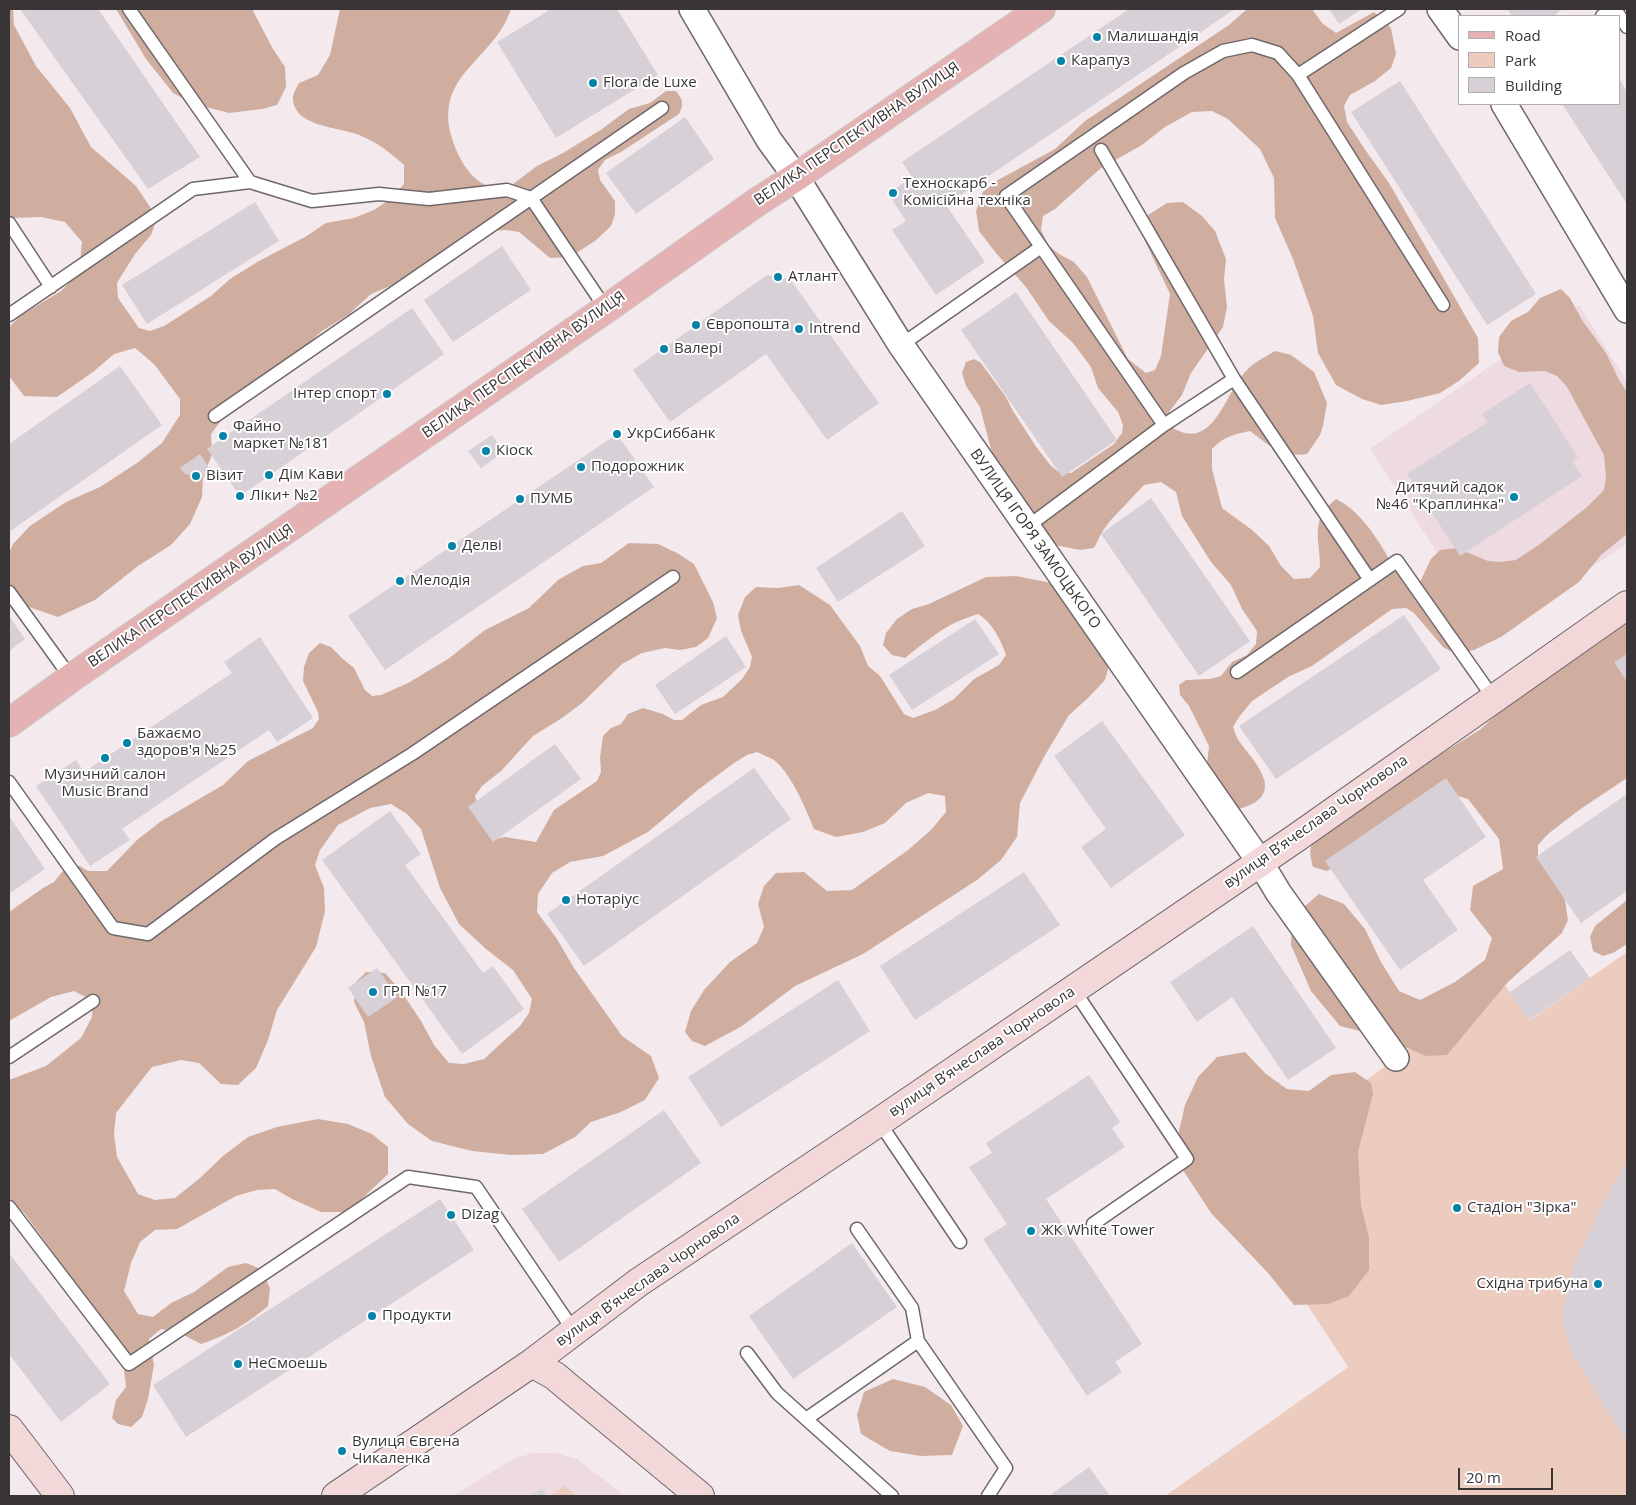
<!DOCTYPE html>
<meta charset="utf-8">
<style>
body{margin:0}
#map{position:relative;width:1636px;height:1505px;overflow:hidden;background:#f4eaed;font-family:"Open Sans",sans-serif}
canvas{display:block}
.frame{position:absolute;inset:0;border:10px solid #393536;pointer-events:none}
.legend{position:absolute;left:1458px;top:15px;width:162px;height:90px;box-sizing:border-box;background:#fff;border:1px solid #b0aeaf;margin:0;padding:6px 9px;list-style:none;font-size:15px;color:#393536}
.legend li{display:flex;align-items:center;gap:10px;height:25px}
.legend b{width:25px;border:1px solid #b0aeaf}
.scale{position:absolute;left:1458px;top:1468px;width:95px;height:22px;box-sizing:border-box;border:2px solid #393536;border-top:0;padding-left:6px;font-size:15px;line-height:18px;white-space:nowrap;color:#393536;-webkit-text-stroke:4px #fff;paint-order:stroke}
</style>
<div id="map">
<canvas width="1636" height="1505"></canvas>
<div class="frame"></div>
<ul class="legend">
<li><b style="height:6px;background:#e4b2b3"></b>Road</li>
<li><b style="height:14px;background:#ebccbf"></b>Park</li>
<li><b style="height:14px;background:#d7d0d7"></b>Building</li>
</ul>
<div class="scale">20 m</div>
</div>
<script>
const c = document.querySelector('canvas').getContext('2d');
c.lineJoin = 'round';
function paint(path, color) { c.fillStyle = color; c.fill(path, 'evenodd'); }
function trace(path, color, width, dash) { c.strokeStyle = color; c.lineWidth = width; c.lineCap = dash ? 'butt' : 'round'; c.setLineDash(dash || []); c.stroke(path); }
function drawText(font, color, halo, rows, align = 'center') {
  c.font = font + ' "Open Sans",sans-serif'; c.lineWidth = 4; c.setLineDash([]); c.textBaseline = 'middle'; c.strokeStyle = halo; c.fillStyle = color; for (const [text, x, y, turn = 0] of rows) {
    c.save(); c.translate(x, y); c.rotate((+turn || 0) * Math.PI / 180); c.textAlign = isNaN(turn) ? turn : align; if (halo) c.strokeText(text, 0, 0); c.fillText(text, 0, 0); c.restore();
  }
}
const built = new Path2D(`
 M1579 305 1627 382V544L1489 633 1370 449Z
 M532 1453H556L577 1459 625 1496H453L511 1460Z`);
const green = new Path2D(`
 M1627 952V1496H1165L1348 1367 1287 1274 1255 1163 1501 980 1530 1020Z
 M565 1486 577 1496H549Z`);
const forest = new Path2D(`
 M9 9H13L14 25 36 66 70 108 91 147 136 186 150 207 156 221 151 235 135 254 117 283 118 298 139 328 150 331 164 326 211 296 230 279 259 261 305 237 326 223 354 218 374 210 389 200 404 184V165C388 151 380 144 359 135 340 127 293 127 293 98 293 93 297 87 299 83L318 75 330 55 340 9H511C494 61 433 74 452 138 456 152 464 168 475 178 479 182 486 185 491 189L513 184 537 166 563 153 602 129 629 109 650 103 666 91H676C683 100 684 104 679 114L621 152 605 160 598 170 600 180 615 201V214L611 226 595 241 570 257 550 258 519 232 506 230 482 232 419 274 371 294 348 315 322 331 250 398 225 415 211 434 212 455 203 476 202 497 190 524 171 545 138 566 95 600 58 617 29 607 11 587 9 580V553L13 544 30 526 66 502 100 487 137 463 162 443 180 415V399L154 364 135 348 114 354 93 372 57 397 24 396 9 376V327L20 316 61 291 79 273 82 242 65 222 41 217 12 218 9 216Z
 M116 9H252L273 49 285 67 286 87 277 105 262 109 229 113 194 104 173 93 146 59Z
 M1247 9H1312L1322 23 1336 33 1374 12 1391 28 1396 54 1391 68 1375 81 1350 95 1344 106 1347 122 1366 151 1389 183 1478 338 1479 363 1459 381 1440 393 1407 401 1381 405 1362 399 1336 385 1318 353 1313 316 1293 259 1275 218 1274 178 1260 149 1228 119 1212 111 1192 112 1165 127 1142 145 1101 168 1055 209 1043 216 1041 230 1049 246 1059 254 1074 262 1087 277 1128 359 1146 373 1155 370 1161 356 1170 294 1144 239 1148 215 1167 203 1183 202 1202 216 1215 231 1226 259 1224 280 1227 307 1223 327 1191 373 1182 395 1169 412 1170 426C1213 455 1224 394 1246 371 1253 363 1265 357 1275 351L1291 355 1314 372 1327 403 1323 426 1320 435 1307 454C1281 458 1269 445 1250 431 1234 434 1223 437 1212 449V469L1222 508 1252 530 1269 546 1281 566 1294 579 1310 578 1320 567C1320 537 1309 521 1336 499 1368 515 1386 555 1404 584L1410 589 1420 582 1431 559 1440 550 1457 548 1488 561 1500 562 1516 560 1540 544 1587 507 1604 490 1606 477 1604 455 1567 387 1557 376 1545 371 1519 372 1504 366 1498 352 1499 337 1511 321 1528 312 1540 298 1561 289 1570 298 1582 320 1606 353 1619 380 1627 392V534L1601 555 1579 582 1501 637 1474 650 1456 654 1443 647 1414 613 1406 608 1392 609 1312 666 1288 677 1252 701 1239 717 1233 727C1235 732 1236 737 1239 741 1250 757 1282 787 1254 803 1249 806 1241 808 1236 810L1207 765 1209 746 1189 706 1180 695 1179 685 1186 680 1210 679 1221 676 1232 662 1247 655 1256 644 1257 631 1242 609 1231 585 1211 562 1182 516 1176 492 1161 482 1144 485 1110 521 1102 532 1094 548 1080 550 1055 545 999 470 992 453 980 407 966 386 962 373 966 362 974 359 981 363 1006 397 1013 411 1037 448 1051 466 1060 473H1071L1114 444 1122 433 1123 425 1118 412 1098 388 1091 367 1073 343 1049 321 1026 287 996 253 979 231 976 211 983 192 998 180 1055 149 1085 121 1229 25Z
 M629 543 658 544 677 553 694 564 713 602 717 618 708 638 696 647 680 650 665 648 642 653 622 664 582 703 562 718 533 736 501 771 482 786 475 796 479 808 494 839 505 837 536 842 554 810 597 781 601 772 600 757 603 736 611 728 621 724 628 714 643 708 663 714 674 720H682L701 705 723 697 742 679 750 667 752 657 741 631 738 615 745 597 756 587 778 588 799 585 830 605 860 646 868 666 880 676 904 714 913 718 935 710 954 699 974 679 999 665 1006 655C1000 639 993 623 978 614 945 624 931 638 905 658L892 655 883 645 886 633 897 619 912 609 929 604 986 577 1016 576 1057 584 1112 654 1105 680 1088 698 1069 715 1044 757 1020 803 1017 837 1001 860 977 880 863 954 795 986 742 1026 705 1046 692 1041 685 1032 691 1011 704 990 730 962 757 943 764 927 758 904 764 886 776 873 804 872 827 891 852 890 908 850 931 830 946 812 945 796 928 793 906 803 885 823 863 832 836 837 814 829C806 809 792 775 775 761 770 757 762 755 757 752L747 755 734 763 699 789 648 832 603 856 570 862 552 873 538 894 537 912 557 939 574 968 622 1036 651 1056 659 1078 645 1100 621 1112 591 1122 575 1137 543 1154 511 1155 472 1151 432 1141 408 1124 385 1097 371 1056 364 1022 354 1002 356 982 366 972 385 973 401 991 421 1021 434 1045 449 1063 464 1064 484 1059 520 1026 529 1013 532 999 513 970 486 949 459 924 440 888 421 829 407 814 391 804 370 808 338 825 320 850 315 865 324 888 325 911 316 947 277 1010 268 1040 256 1068 238 1085 221 1084 199 1063 181 1060 152 1067 137 1086 116 1113 114 1134 117 1157 138 1194 155 1200 175 1198 200 1178 223 1156 248 1137 277 1127 318 1119 348 1124 372 1134 388 1147V1174L348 1212H321L292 1199 275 1189 257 1190 236 1196 177 1229 155 1230 140 1242 131 1263 124 1291 138 1314 153 1317 171 1303 194 1292 228 1267 246 1263 261 1269 270 1288 268 1306C245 1325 230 1334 201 1344L178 1332 161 1329 149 1339 154 1365 148 1399 142 1417 131 1427 118 1424 112 1418 116 1400 126 1387 124 1369 114 1336 25 1214 9 1198V1080L46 1066 81 1038 92 1017 93 1001 74 991 51 997 9 1021V912L43 888 54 882 63 871 72 866H80L88 871H107L137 840 160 822 223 785 248 761 313 728 319 719 318 712 303 681 304 667 309 653 320 643 331 647 343 659 354 668 365 690 372 696 381 695 408 683 448 659 485 630 529 608 558 580 583 566 601 563Z
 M1627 621V664L1626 667 1627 671V778L1579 810 1548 834 1538 845V858L1554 878 1565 900 1568 920 1562 933 1507 983 1447 1055 1426 1056 1380 1036 1340 1026 1311 991 1291 945 1292 917 1319 894 1344 904 1365 929 1381 962 1399 991 1420 1000 1455 982 1485 960 1492 938 1470 910 1473 886 1503 869 1499 839 1468 799 1451 794 1327 871 1313 867C1308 849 1310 844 1320 830L1481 729 1509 703Z
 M1627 900V944L1613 953 1603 956 1593 951 1590 937 1595 926Z
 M1245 1052 1266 1074 1287 1089 1309 1091 1331 1075 1355 1072 1371 1083 1373 1094 1358 1152 1361 1206 1369 1238V1270L1349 1296 1328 1304 1294 1305 1268 1273 1211 1213 1179 1164V1131L1185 1105 1198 1077 1217 1057Z
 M893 1379 925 1387 951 1405 963 1426 952 1455 921 1456 890 1451 861 1434 857 1415 864 1392Z`);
const building = new Path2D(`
 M20 9H98L200 157 148 189Z
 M546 9H617L658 75 556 138 497 42 548 11Z
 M1129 9H1235L946 205 985 262 936 295 892 230 906 221 891 198 895 189 912 177 902 162Z
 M1329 9H1362L1339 24Z
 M1507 9H1563L1553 16H1512Z
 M1620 80 1627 92V204L1562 104H1620Z
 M1400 81 1536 294 1487 325 1351 112Z
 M685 117 714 159 636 214 606 173Z
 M255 202 279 241 147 324 122 285Z
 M502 246 531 290 453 342 424 300Z
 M767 275 790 279 879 403 827 440 766 354 670 422 633 370Z
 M1016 292 1117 440 1062 477 961 330Z
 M412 308 444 354 240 496 207 449Z
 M120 366 162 425 9 532V444Z
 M1530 383 1578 457 1572 461 1582 476 1460 556 1407 474 1488 422 1482 414Z
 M617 434 654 487 385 670 348 616Z
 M492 435 504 452 481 468 468 451Z
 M200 454 213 474 207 478 185 474 180 468Z
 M1151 498 1250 641 1199 676 1101 534Z
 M902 511 925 546 838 602 816 568Z
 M1404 615 1441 669 1276 779 1239 726Z
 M9 616 25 639 9 651Z
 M975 619 999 654 912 710 889 675Z
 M726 636 746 667 675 714 655 685Z
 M260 637 313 718 277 742 269 730 122 829 130 840 90 866 36 786 76 760 84 772 232 673 224 662Z
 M1627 654V682L1614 662Z
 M1102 721 1185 835 1111 888 1081 847 1106 829 1054 756Z
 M555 744 581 779 493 842 468 807Z
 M754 768 791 819 584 966 547 914Z
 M1446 778 1486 837 1423 880 1458 930 1400 970 1325 861Z
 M1627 794V891L1581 923 1536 857Z
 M390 811 421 854 405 865 483 973 493 966 524 1009 462 1054 322 860Z
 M9 816 45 869 9 894Z
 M1024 872 1060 925 915 1020 880 966Z
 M1253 926 1336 1048 1288 1080 1232 997 1197 1022 1170 982Z
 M1570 950 1590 978 1529 1020 1510 992Z
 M377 968 398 997 368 1017 348 988Z
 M838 980 870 1031 721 1127 688 1077Z
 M1089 1075 1120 1122 1112 1128 1125 1147 1046 1199 1142 1344 1115 1362 1122 1372 1087 1396 983 1239 1007 1224 969 1167 992 1153 986 1143Z
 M664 1110 701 1163 559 1262 522 1209Z
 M1627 1163V1442L1575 1358 1564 1328V1310L1566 1291 1575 1263 1606 1197Z
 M440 1199 474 1250 186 1437 153 1385Z
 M852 1243 897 1307 793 1379 749 1316Z
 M9 1253 110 1384 61 1422 9 1354Z
 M1089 1467 1110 1496H1049Z
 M542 1489 547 1496H530Z`);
const lane = new Path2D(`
 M129 9 250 182
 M1615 9 1627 27
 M1602 16 1612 9
 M1298 75 1443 305
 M1101 150 1234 379
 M9 223 51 287
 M9 315 193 189 250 182 312 201 379 194 429 199 507 190 531 198 606 309
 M901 345 1041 247
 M215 416 662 108
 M1164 425 1006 196 1184 73 1223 51 1252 45 1278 53 1298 75 1399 9
 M1027 527 1164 425 1234 379 1370 580
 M9 592 71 678
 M1237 672 1397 561 1494 699
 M9 782 113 928 148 934 275 839 412 754 673 577
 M1074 990 1187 1159 1093 1224
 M9 1057 93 1001
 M879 1122 960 1242
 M9 1207 129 1364 408 1177 476 1187 574 1331
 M857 1229 912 1308 918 1341
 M747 1353 777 1393 806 1419
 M892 1496 806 1419 918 1341 1006 1468 988 1496`);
const street = new Path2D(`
 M692 9 769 140 796 177 901 345 1260 862 1278 892 1396 1058
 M1440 9 1460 37
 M1504 104 1627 310`);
const secondary = new Path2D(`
 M532 1363 555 1376 568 1387 700 1496
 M9 1429 60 1496
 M336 1496 532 1363 639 1282 879 1122 1296 838 1627 605`);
const primary = new Path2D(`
 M9 723 71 678 606 309 757 202 796 177 1041 9`);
const markers = [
 [1097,37,5,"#0482a7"],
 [1061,61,5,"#0482a7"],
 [593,83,5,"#0482a7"],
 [893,193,5,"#0482a7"],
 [778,277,5,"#0482a7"],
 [696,325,5,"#0482a7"],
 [799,329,5,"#0482a7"],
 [664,349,5,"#0482a7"],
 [387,394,5,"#0482a7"],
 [617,434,5,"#0482a7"],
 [223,436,5,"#0482a7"],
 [486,451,5,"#0482a7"],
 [581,467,5,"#0482a7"],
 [269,475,5,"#0482a7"],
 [196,476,5,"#0482a7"],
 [240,496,5,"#0482a7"],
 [1514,497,5,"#0482a7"],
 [520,499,5,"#0482a7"],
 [452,546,5,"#0482a7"],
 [400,581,5,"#0482a7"],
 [127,743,5,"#0482a7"],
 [105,758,5,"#0482a7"],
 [566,900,5,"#0482a7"],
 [373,992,5,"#0482a7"],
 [1457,1208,5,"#0482a7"],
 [451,1215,5,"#0482a7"],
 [1031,1231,5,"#0482a7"],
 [1598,1284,5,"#0482a7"],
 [372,1316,5,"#0482a7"],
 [238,1364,5,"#0482a7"],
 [342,1451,5,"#0482a7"]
];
const poiNames = [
 ["Малишандія",1107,37],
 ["Карапуз",1071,61],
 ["Flora de Luxe",603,83],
 ["Техноскарб -",903,184],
 ["Комісійна техніка",903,201],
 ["Атлант",788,277],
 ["Європошта",706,325],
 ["Intrend",809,329],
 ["Валері",674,349],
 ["Інтер спорт",377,394,"right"],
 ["Файно",233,427],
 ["маркет №181",233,444],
 ["УкрСиббанк",627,434],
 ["Кіоск",496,451],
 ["Подорожник",591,467],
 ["Дім Кави",279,475],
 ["Візит",206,476],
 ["Дитячий садок",1504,488,"right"],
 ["№46 \"Краплинка\"",1504,505,"right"],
 ["Ліки+ №2",250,496],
 ["ПУМБ",530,499],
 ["Делві",462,546],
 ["Мелодія",410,581],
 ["Бажаємо",137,734],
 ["здоров'я №25",137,751],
 ["Музичний салон",105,775,"center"],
 ["Music Brand",105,792,"center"],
 ["Нотаріус",576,900],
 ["ГРП №17",383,992],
 ["Стадіон \"Зірка\"",1467,1208],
 ["Dizag",461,1215],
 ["ЖК White Tower",1041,1231],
 ["Східна трибуна",1588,1284,"right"],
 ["Продукти",382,1316],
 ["НеСмоешь",248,1364],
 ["Вулиця Євгена",352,1442],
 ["Чикаленка",352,1459]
];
const streetNames = [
 ["ВЕЛИКА ПЕРСПЕКТИВНА ВУЛИЦЯ",857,134,-34],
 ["ВЕЛИКА ПЕРСПЕКТИВНА ВУЛИЦЯ",524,365,-35],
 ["ВУЛИЦЯ ІГОРЯ ЗАМОЦЬКОГО",1035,539,55],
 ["ВЕЛИКА ПЕРСПЕКТИВНА ВУЛИЦЯ",191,596,-34],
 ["вулиця Вʼячеслава Чорновола",1316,822,-35],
 ["вулиця Вʼячеслава Чорновола",982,1052,-34],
 ["вулиця Вʼячеслава Чорновола",648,1280,-35]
];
paint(built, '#eedbe2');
paint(green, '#ebccbf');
paint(forest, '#cfaea0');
paint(building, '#d7d0d7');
trace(lane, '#70676a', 15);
trace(street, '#70676a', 28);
trace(secondary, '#70676a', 30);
trace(primary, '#cccacb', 30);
trace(lane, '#fff', 12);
trace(street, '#fff', 25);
trace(secondary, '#f2d8d9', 28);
trace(primary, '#e4b2b3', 28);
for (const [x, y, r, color] of markers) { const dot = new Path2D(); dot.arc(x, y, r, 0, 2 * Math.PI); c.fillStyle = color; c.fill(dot); trace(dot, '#fff', 2); }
drawText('15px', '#393536', '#fff', poiNames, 'left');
drawText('15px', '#393536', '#fff', streetNames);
</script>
